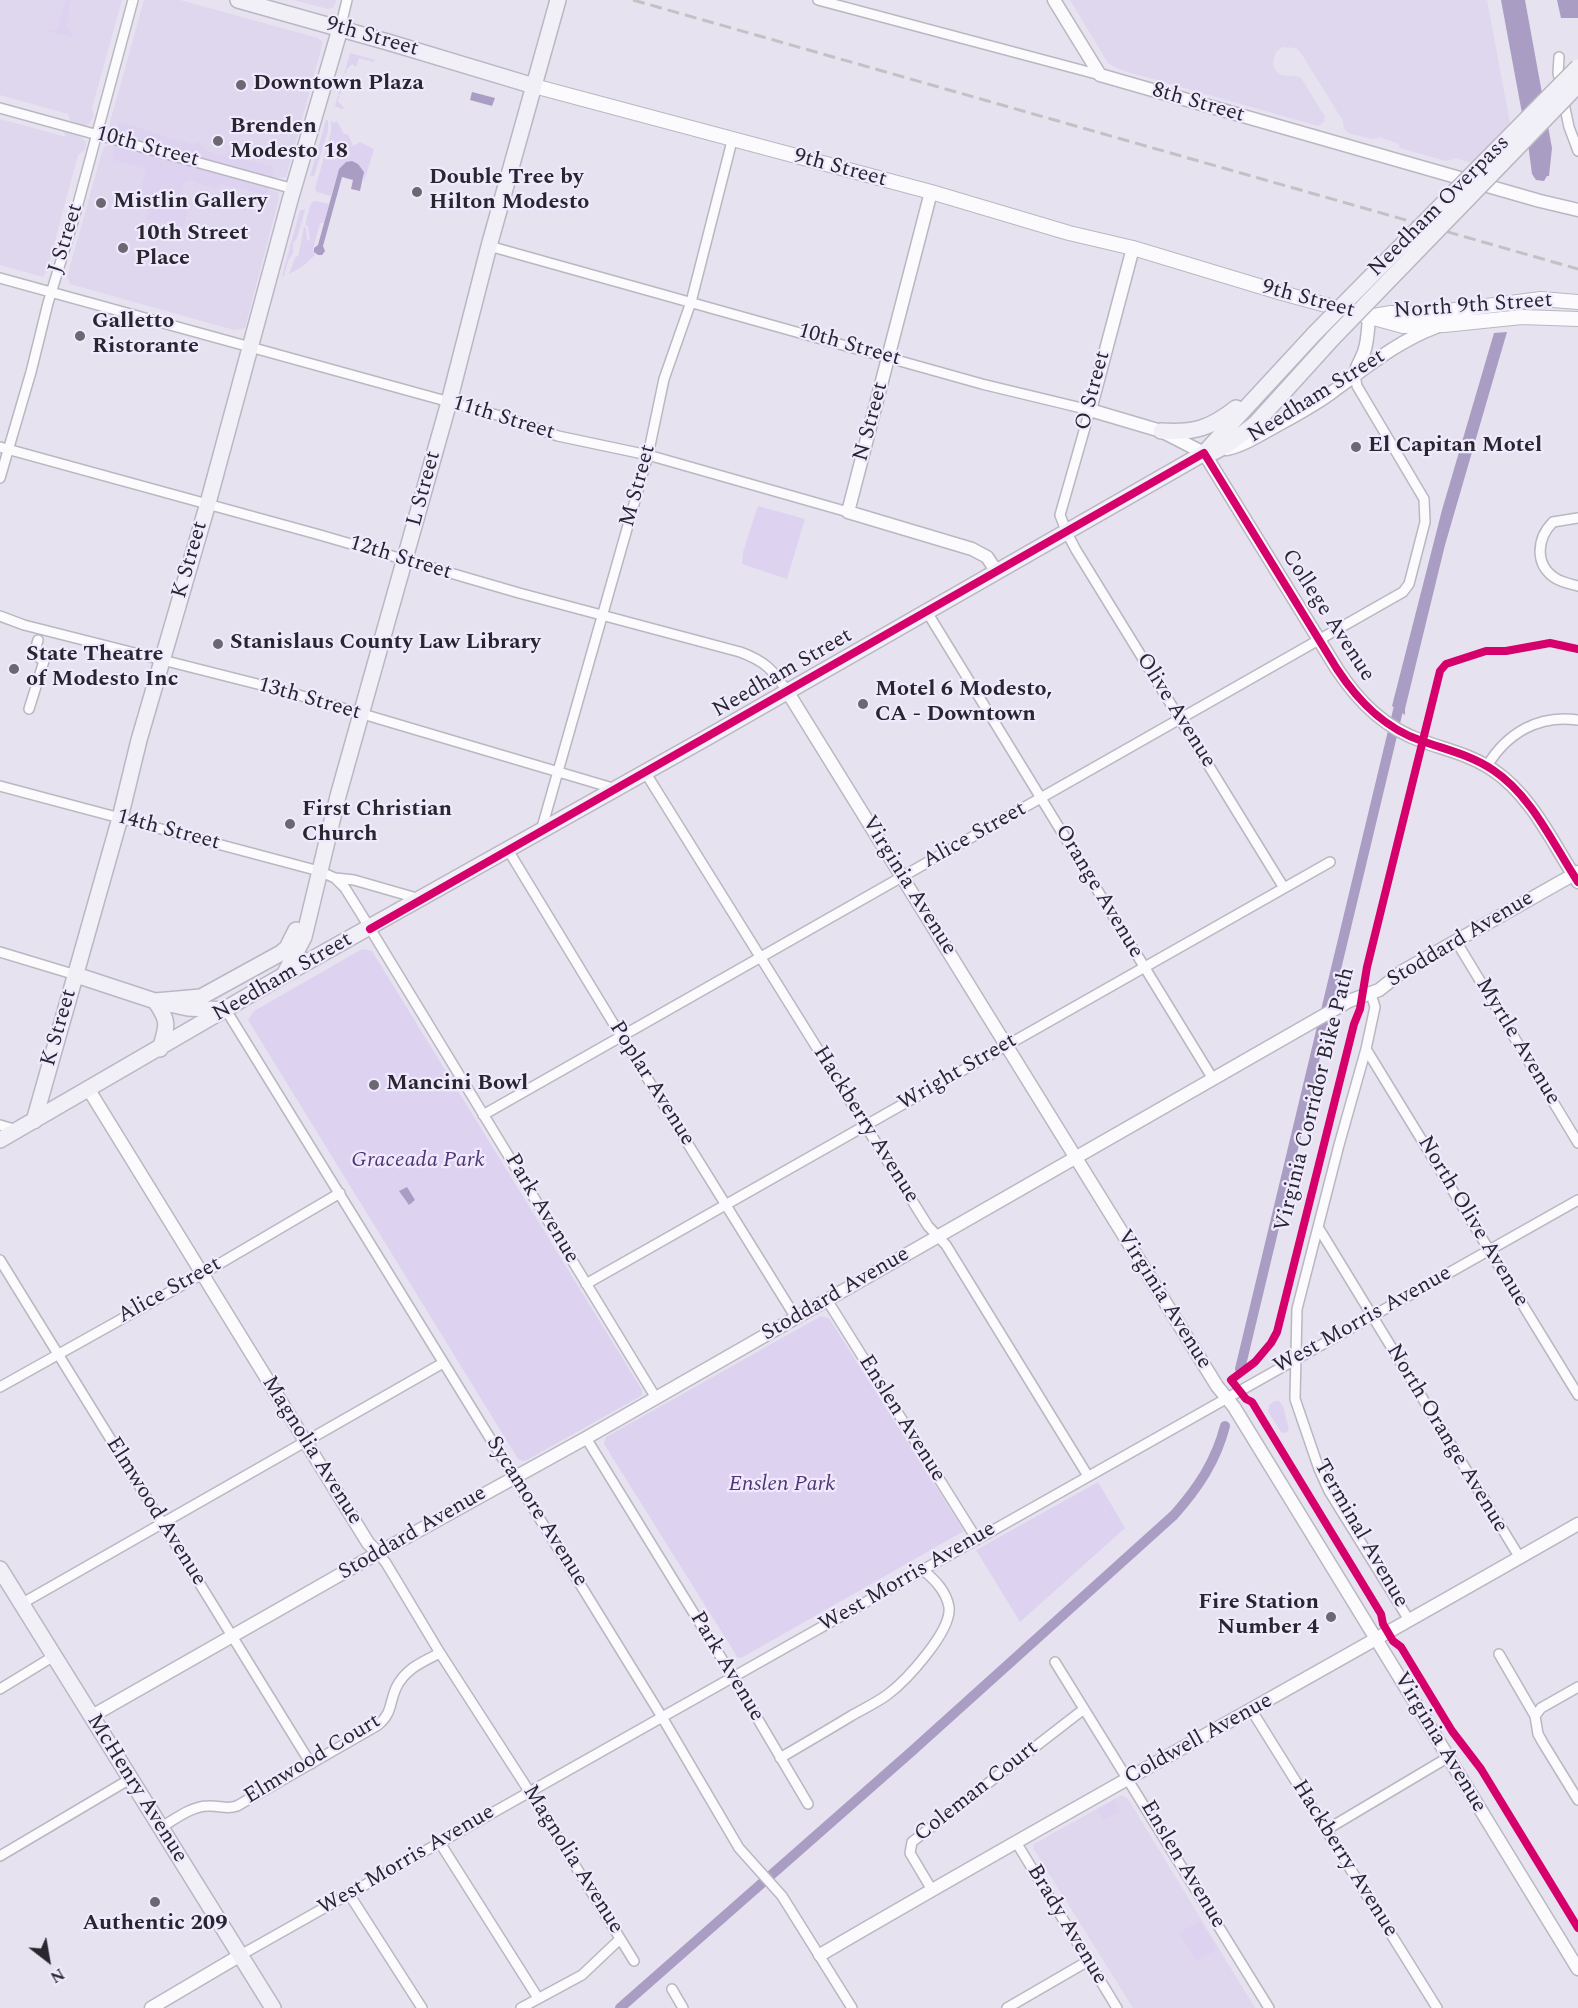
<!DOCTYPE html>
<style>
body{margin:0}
#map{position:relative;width:1578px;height:2008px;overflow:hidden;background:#e6e2ef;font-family:Spectral,serif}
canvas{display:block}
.north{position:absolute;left:18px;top:1930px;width:60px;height:60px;-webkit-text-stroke:4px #f0eafe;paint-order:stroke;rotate:149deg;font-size:16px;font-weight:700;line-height:24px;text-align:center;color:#29262f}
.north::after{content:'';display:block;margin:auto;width:21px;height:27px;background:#29262f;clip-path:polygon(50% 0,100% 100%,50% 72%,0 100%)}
</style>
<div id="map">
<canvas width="1578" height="2008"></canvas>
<div class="north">N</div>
</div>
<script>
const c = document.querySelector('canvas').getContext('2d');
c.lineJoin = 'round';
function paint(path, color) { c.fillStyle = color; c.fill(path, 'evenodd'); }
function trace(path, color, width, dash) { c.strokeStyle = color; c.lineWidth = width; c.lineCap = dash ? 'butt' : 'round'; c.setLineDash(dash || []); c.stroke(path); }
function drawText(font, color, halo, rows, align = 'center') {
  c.font = font + ' Spectral,serif'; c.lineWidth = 4.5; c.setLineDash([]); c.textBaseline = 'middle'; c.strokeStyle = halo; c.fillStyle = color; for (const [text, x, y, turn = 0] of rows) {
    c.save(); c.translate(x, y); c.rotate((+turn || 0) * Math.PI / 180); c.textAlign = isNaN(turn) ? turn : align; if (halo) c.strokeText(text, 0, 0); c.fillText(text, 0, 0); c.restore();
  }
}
const built = new Path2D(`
 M0 0H122L92 108 94 116 89 124 83 125 71 122 68 114 0 95Z
 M144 0H180L318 38 323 42 286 177 274 178 121 135 110 130 109 126Z
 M294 0H336L334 7 328 9Z
 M1070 0H1487L1510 123 1472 163 1456 158 1446 161 1400 148 1399 144 1380 137 1372 139 1348 133 1344 129 1343 121 1301 53 1296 48 1283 47 1277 51 1274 57 1273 64 1276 71 1281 75 1300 77 1303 81 1325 117 1324 122 1318 126 1121 70 1108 63Z
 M0 119 66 137 62 129 78 134 86 142 85 150 78 155 47 270 43 277 0 265Z
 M109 145 223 175 278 192 279 198 245 328 234 330 70 284 67 277 102 152 104 147Z
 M1122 1795 1128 1799 1255 2008H1133L1033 1848 1034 1844Z`);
const green = new Path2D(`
 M66 0H71L67 25 73 38 49 31 52 29 57 30Z
 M350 53 375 60 374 62 359 58 356 67 352 64 346 70 347 72 344 74 345 81 342 83 343 85 341 87V94L338 95 340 98 337 100 344 108 342 109 335 106Z
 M326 120H328V131L314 176H310Z
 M331 120 333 123 337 121 344 134H348L353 146 360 142 374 149 364 182V177L339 169 331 196 317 192 315 189 331 132Z
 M119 122 194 145 196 141C202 143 202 146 206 150 215 157 225 155 234 151L238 154 237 157 274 167 267 195 219 184 217 189 189 180 183 184 178 206 188 210 183 227 146 219 148 212 144 204 137 201 146 169 113 160Z
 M316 201 329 204 324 223H320L313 249 315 255 303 266 289 274 296 256 298 257 304 227 306 228 307 240 310 241 308 226 305 225 311 203Z
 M300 210H305L297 238 293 243V253L288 261 284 276H282Z
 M758 506 805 519 787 579 742 564 743 552Z
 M362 949 372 951 642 1390V1395L639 1397 527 1460 523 1461 518 1459 248 1020 254 1011Z
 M821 1316 829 1318 964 1531 743 1657 738 1658 604 1444 606 1437Z
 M1275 1401H1279L1283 1406 1289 1430 1286 1433 1281 1432 1268 1412 1269 1405Z
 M1098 1482 1125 1528 1020 1622 976 1550Z
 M1114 1800 1120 1811 1103 1820 1097 1809Z
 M1200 1921 1217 1949 1197 1961 1179 1933Z`);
const water = new Path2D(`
 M1501 0H1525L1552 148 1549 176H1547L1544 181 1536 180 1532 174 1529 151Z
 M1557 0H1578V18H1561Z
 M472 92 495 98 492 106 470 100Z
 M352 161 358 164 364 172 360 191 351 189 353 180 342 177 323 246 325 251 322 255H318L314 252V248L318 245 339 169 346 162Z
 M1507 332 1445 545 1405 709V715L1392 706 1442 510 1494 333Z
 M407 1187 415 1200 409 1205 399 1191Z`);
const canal = new Path2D(`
 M1240 1369 1401 698
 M620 2008 911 1752 1174 1515C1198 1488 1216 1461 1225 1426`);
const minor = new Path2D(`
 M818 0 1100 75
 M340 29 347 0
 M1559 57 1558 73 1561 86
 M1563 99 1569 127 1578 151
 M0 108 294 189
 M489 246 982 384 1090 410 1060 515 1067 533 1076 550 1284 888
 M0 278 504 417 558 436 648 455 848 512
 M0 447 320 535 519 593 740 652C765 661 773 670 787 691
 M0 478 31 372 48 303 75 215 133 0
 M1578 518 1553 522C1537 538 1534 564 1555 578 1561 582 1570 584 1578 586
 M927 612 1213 1079
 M0 616 24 625 285 691 616 789
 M29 709 44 661 34 654 38 640
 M1487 766C1507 733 1539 714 1578 720
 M645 772 928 1226 946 1245 1088 1476
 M0 786 319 871 335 878 354 880 420 899
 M541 831 648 455 664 379 691 302 732 141
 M508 850 621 1036 796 1318
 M335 878 345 888 360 912 656 1398
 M1456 941 1578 1143
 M0 952 76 975
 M1371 994 1375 1007 1366 1049 1339 1145 1297 1309 1295 1399 1319 1469 1329 1491 1409 1620
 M226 1010 662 1717 739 1848 782 1896 852 2008
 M1366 1049 1578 1395
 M483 1115 1403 592 1409 584 1425 522 1424 499 1357 386 1355 375
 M0 1125 17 1130
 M1318 1227 1520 1558
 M0 1260 311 1764
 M586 1284 1330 862
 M827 1300 976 1538
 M0 1387 202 1274 340 1193
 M586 1438 733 1677 808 1804
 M378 1553 386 1563 440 1653 529 1791 634 1961
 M21 1604 443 1363
 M1499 1654 1535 1716
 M1055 1662 1269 2008
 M1578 1687 1541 1708 1535 1716 1538 1734 1543 1743 1578 1800
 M0 1689 54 1656
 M1252 1711 1437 2008
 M780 1758C804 1744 828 1730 851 1716 863 1709 876 1703 887 1695 906 1681 952 1631 949 1607 946 1591 935 1580 923 1570
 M160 1828C174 1820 191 1806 208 1806 219 1805 226 1810 237 1806L378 1725C393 1712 389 1703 396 1688 405 1669 422 1662 440 1653
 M1326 1830 1447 1758
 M1016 1842 1117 2008
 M440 1843 538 1998
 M0 1856 130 1779
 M932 1890 910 1853 912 1842 1084 1709
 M349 1894 422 2008
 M239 1956 1578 1200
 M672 1989 683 2008
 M521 2008 582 1975 620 1939
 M1007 2008 1088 1961`);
const tertiary = new Path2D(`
 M1054 0 1100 75 1540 201 1578 210
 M931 192 848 512 972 549 987 557 997 572
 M1133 248 1090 410 1161 431 1204 453 1337 669C1358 701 1384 728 1422 741 1447 750 1471 755 1493 770 1532 796 1553 844 1578 882
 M1355 375C1356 366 1361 361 1364 352 1368 341 1368 328 1369 317
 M1227 449C1244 445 1260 435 1276 426 1296 415 1317 404 1335 390 1367 367 1398 341 1436 327
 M787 691 1217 1386 1234 1407C1349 1594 1462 1782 1578 1969
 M89 1090 368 1543 378 1553
 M92 1716 378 1553 586 1438 1349 1001 1379 990 1403 971 1578 872
 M820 1955C1071 1808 1326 1669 1578 1524
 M151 2008 239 1956`);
const secondary = new Path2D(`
 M534 86 931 192 1069 233 1133 248 1282 293 1403 326 1444 325 1522 317 1578 319
 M1374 316 1391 313 1424 314 1541 299 1578 302`);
const primary = new Path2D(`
 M238 0 391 43 534 86
 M1161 431C1194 433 1209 429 1236 408
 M1205 452 1315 333
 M76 975 155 1001 188 1008 226 1010
 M284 975 304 937 338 796 449 402 489 246 558 0
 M160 1049C167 1026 170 1022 155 1001L201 997 281 953 287 948 296 930
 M34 1121 120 818 139 740 208 503 290 200 340 29
 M0 1140 284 975 708 737 1185 464 1204 453 1214 452 1229 444 1255 424 1333 338
 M0 1569 273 2008`);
const rail = new Path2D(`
 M633 0 1578 269`);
const primaryBridge = new Path2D(`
 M1315 333 1578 67
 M1333 338 1578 85`);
const cycleway = new Path2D(`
 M1578 649 1550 643 1506 651H1486L1446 664 1440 671 1367 967 1360 1009 1354 1024 1277 1332 1271 1343 1255 1362 1231 1380 1246 1399 1252 1402 1381 1614 1383 1624 1393 1641 1401 1647 1452 1731 1481 1769 1578 1928
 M370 929 1204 453 1337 669C1358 701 1384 728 1422 741 1447 750 1471 755 1493 770 1532 796 1553 844 1578 882`);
const markers = [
 [241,85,6,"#6b6872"],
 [218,141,6,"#6b6872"],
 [417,192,6,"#6b6872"],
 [101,203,6,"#6b6872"],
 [123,248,6,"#6b6872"],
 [80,336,6,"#6b6872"],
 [1356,447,6,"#6b6872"],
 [218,644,6,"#6b6872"],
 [14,669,6,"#6b6872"],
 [863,704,6,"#6b6872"],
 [290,824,6,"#6b6872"],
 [374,1085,6,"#6b6872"],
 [1331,1617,6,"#6b6872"],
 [155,1902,6,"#6b6872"]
];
const streetNames = [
 ["9th Street",372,38,16],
 ["8th Street",1198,104,16],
 ["10th Street",147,148,15],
 ["9th Street",840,169,15],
 ["Needham Overpass",1440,207,-45],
 ["J Street",67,239,-73],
 ["9th Street",1308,300,15],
 ["North 9th Street",1473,307,-4],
 ["10th Street",849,346,16],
 ["O Street",1094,391,-75],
 ["Needham Street",1317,397,-32],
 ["11th Street",503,419,17],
 ["N Street",872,422,-75],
 ["M Street",639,486,-75],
 ["L Street",425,489,-75],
 ["12th Street",400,559,17],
 ["K Street",191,560,-74],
 ["College Avenue",1327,616,57],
 ["Needham Street",783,674,-30],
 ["13th Street",309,700,16],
 ["Olive Avenue",1175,711,58],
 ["14th Street",168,831,15],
 ["Alice Street",975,836,-29],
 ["Virginia Avenue",908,886,58],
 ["Orange Avenue",1098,892,59],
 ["Stoddard Avenue",1461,940,-31],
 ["Needham Street",283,978,-30],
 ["K Street",60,1028,-74],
 ["Myrtle Avenue",1517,1042,59],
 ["Wright Street",958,1073,-30],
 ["Poplar Avenue",651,1084,58],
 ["Virginia Corridor Bike Path",1316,1100,-76],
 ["Hackberry Avenue",865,1125,58],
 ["Park Avenue",541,1209,59],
 ["North Olive Avenue",1472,1222,59],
 ["Alice Street",170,1291,-29],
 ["Stoddard Avenue",836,1295,-30],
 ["Virginia Avenue",1163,1300,58],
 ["West Morris Avenue",1363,1321,-29],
 ["Enslen Avenue",901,1419,58],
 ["North Orange Avenue",1446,1439,59],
 ["Magnolia Avenue",311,1451,58],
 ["Elmwood Avenue",155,1512,58],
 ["Sycamore Avenue",536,1512,58],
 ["Stoddard Avenue",413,1534,-30],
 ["Terminal Avenue",1360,1534,60],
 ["West Morris Avenue",908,1578,-30],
 ["Park Avenue",726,1667,59],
 ["Coldwell Avenue",1199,1740,-29],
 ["Virginia Avenue",1439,1743,59],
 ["Elmwood Court",313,1760,-31],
 ["McHenry Avenue",136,1789,58],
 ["Coleman Court",977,1792,-38],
 ["Hackberry Avenue",1344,1859,58],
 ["Magnolia Avenue",572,1860,58],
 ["West Morris Avenue",407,1861,-30],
 ["Enslen Avenue",1182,1865,59],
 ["Brady Avenue",1066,1925,59]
];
const poiNames = [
 ["Downtown Plaza",253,85],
 ["Brenden",230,128],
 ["Modesto 18",230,153],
 ["Double Tree by",429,179],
 ["Hilton Modesto",429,204],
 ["Mistlin Gallery",113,203],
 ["10th Street",135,235],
 ["Place",135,260],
 ["Galletto",92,323],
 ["Ristorante",92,348],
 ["El Capitan Motel",1368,447],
 ["Stanislaus County Law Library",230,644],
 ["State Theatre",26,656],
 ["of Modesto Inc",26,681],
 ["Motel 6 Modesto,",875,691],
 ["CA - Downtown",875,716],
 ["First Christian",302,811],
 ["Church",302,836],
 ["Mancini Bowl",386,1085],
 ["Fire Station",1319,1604,"right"],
 ["Number 4",1319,1629,"right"],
 ["Authentic 209",155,1925,"center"]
];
const parkNames = [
 ["Graceada Park",418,1162],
 ["Enslen Park",782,1486]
];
paint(built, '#ded7ee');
paint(green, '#ddd3f0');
paint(water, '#aa9dc4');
trace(canal, '#aa9dc4', 10);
trace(minor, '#bab7c1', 12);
trace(tertiary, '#bab7c1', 15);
trace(secondary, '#bab7c1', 16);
trace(primary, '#bbb6c4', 18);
trace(minor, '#fbfbfd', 9);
trace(tertiary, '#fbfbfd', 12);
trace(secondary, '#fbfbfd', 14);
trace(primary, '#f2f0f7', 15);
trace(rail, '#c2c2c4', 3, [12, 6]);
trace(primaryBridge, '#bbb6c4', 18, []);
trace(primaryBridge, '#f2f0f7', 15);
trace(cycleway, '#d6006c', 8);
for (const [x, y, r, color] of markers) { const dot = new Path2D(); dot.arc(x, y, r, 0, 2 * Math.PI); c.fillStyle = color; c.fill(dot); trace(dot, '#f0eafe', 2); }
drawText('22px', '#29262f', '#f0eafe', streetNames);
drawText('bold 22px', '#29262f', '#f0eafe', poiNames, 'left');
drawText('italic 22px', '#503677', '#f0eafe', parkNames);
</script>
